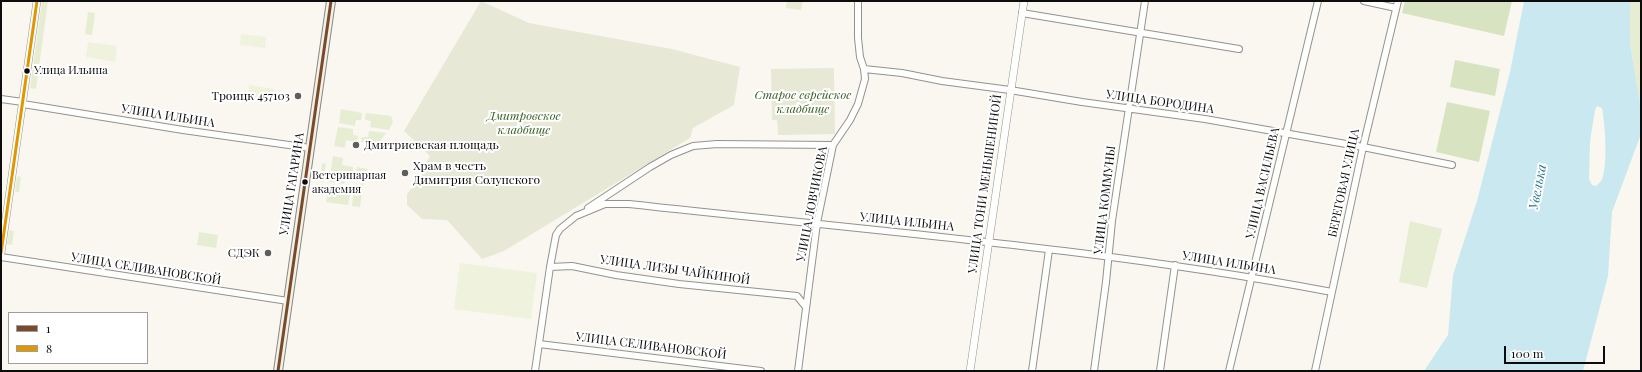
<!DOCTYPE html>
<meta charset="utf-8">
<style>
body{margin:0}
#map{position:relative;width:1642px;height:372px;overflow:hidden;background:#faf7f0;font-family:"Playfair Display",serif}
canvas{display:block}
.frame{position:absolute;inset:0;border:2px solid #0c0c0c;pointer-events:none}
.legend{position:absolute;left:8px;top:312px;width:140px;height:52px;box-sizing:border-box;background:#fff;border:1px solid #9e9e9e;margin:0;padding:5px 7px;list-style:none;font-size:12px;color:#0c0c0c}
.legend li{display:flex;align-items:center;gap:8px;height:20px}
.legend b{width:20px;border:1px solid #9e9e9e}
.scale{position:absolute;left:1504px;top:346px;width:101px;height:18px;box-sizing:border-box;border:2px solid #0c0c0c;border-top:0;padding-left:5px;font-size:12px;line-height:14px;white-space:nowrap;color:#0c0c0c;-webkit-text-stroke:3px #fff;paint-order:stroke}
</style>
<div id="map">
<canvas width="1642" height="372"></canvas>
<div class="frame"></div>
<ul class="legend">
<li><b style="height:5px;background:#7a4b2a"></b>1</li>
<li><b style="height:5px;background:#e09701"></b>8</li>
</ul>
<div class="scale">100 m</div>
</div>
<script>
const c = document.querySelector('canvas').getContext('2d');
c.lineJoin = 'round';
function paint(path, color) { c.fillStyle = color; c.fill(path, 'evenodd'); }
function trace(path, color, width, dash) { c.strokeStyle = color; c.lineWidth = width; c.lineCap = dash ? 'butt' : 'round'; c.setLineDash(dash || []); c.stroke(path); }
function drawText(font, color, halo, rows, align = 'center') {
  c.font = font + ' "Playfair Display",serif'; c.lineWidth = 4; c.setLineDash([]); c.textBaseline = 'middle'; c.strokeStyle = halo; c.fillStyle = color; for (const [text, x, y, turn = 0] of rows) {
    c.save(); c.translate(x, y); c.rotate((+turn || 0) * Math.PI / 180); c.textAlign = isNaN(turn) ? turn : align; if (halo) c.strokeText(text, 0, 0); c.fillText(text, 0, 0); c.restore();
  }
}
const green = new Path2D(`
 M42 1H48L36 89 30 88Z
 M787 1H803L801 10 786 8Z
 M1630 1H1641V110L1630 43Z
 M88 12 95 13 92 35 85 34Z
 M341 109 362 113 361 120H356L355 126 339 123Z
 M366 113 391 116 393 122 389 130 370 127 371 121 365 120Z
 M338 127 353 129V135L358 136 357 142 346 140 345 148 334 146Z
 M369 131H370L386 133 378 144 361 142 362 137H368Z
 M333 156 343 158 342 165 353 167 352 177H346L344 184 329 182Z
 M322 163 326 164 323 182 320 181Z
 M357 167 368 169 364 179 360 207 352 206 353 195 359 196 362 179 355 178Z
 M17 176 21 177 19 192H15Z
 M329 185 344 188 343 194 350 195 348 205 326 202Z
 M1410 221 1442 229 1427 288 1399 282Z
 M9 230 14 231 12 245 7 244Z
 M199 232 218 235 216 248 197 245Z`);
const forest = new Path2D(`
 M1405 1H1512L1504 36 1402 13Z
 M1455 60 1500 69 1495 96 1450 87Z
 M1447 102 1490 111 1479 162 1436 152Z`);
const cemetery = new Path2D(`
 M481 1 529 23 672 49 740 67 734 105 693 128 690 138 504 251 482 259 447 220 422 219 407 205V194L422 175 424 166 430 156 404 131Z
 M834 68 835 134 778 135 777 120H772L771 69Z`);
const pitch = new Path2D(`
 M241 34 266 37 265 48 240 45Z
 M88 42 117 46 115 62 86 57Z
 M249 85 274 89 273 100 248 97Z
 M460 263 537 273 531 319 454 309Z`);
const water = new Path2D(`
 M1524 1H1630V43L1641 110V134L1612 212 1608 276 1583 371H1424L1448 335 1453 275 1477 201 1510 72ZM1597 106 1602 108C1605 124 1608 164 1602 179 1601 182 1598 184 1596 186L1592 185 1589 179 1590 141 1595 110Z`);
const minor = new Path2D(`
 M1364 1 1396 8
 M1022 13 1239 49
 M864 69 902 73 942 81 1010 90 1082 102 1205 119 1363 147 1452 165
 M1 99 23 102
 M23 104 183 130 310 148
 M588 208 650 167 671 155 693 146 717 144 833 145
 M1 257 288 301
 M550 267 572 266 616 275 679 284 797 296 805 306
 M539 344 761 371
 M535 371 550 267 556 235 560 229 576 216 605 204H629C864 230 1100 248 1332 292
 M798 371 817 223 833 145 850 120 858 104 865 79 864 69 860 57 858 38V1
 M1032 371 1049 250
 M1094 371 1106 282 1112 221 1145 1
 M1160 371 1175 265
 M1229 371 1318 1
 M1315 371 1363 147 1398 1`);
const tertiary = new Path2D(`
 M1 253 37 1
 M970 371 1024 1`);
const secondary = new Path2D(`
 M278 371 331 1`);
const bus1 = new Path2D(`
 M278 371 331 1`);
const bus2 = new Path2D(`
 M1 253 37 1`);
const markers = [
 [27,71,3.5,"#0c0c0c"],
 [298,96,4,"#5f5e5c"],
 [356,145,4,"#5f5e5c"],
 [405,173,4,"#5f5e5c"],
 [305,182,3.5,"#0c0c0c"],
 [268,253,4,"#5f5e5c"]
];
const busNames = [
 ["Улица Ильина",34,71],
 ["Ветеринарная",312,176],
 ["академия",312,190]
];
const parkNames = [
 ["Старое еврейское",803,95],
 ["кладбище",803,109],
 ["Дмитровское",524,116],
 ["кладбище",524,130]
];
const poiNames = [
 ["Троицк 457103",290,96],
 ["Дмитриевская площадь",364,145,"left"],
 ["Храм в честь",413,166,"left"],
 ["Димитрия Солунского",413,180,"left"],
 ["СДЭК",260,253]
];
const streetNames = [
 ["УЛИЦА БОРОДИНА",1160,102,8],
 ["УЛИЦА ИЛЬИНА",168,116,9],
 ["УЛИЦА ВАСИЛЬЕВА",1263,183,-77],
 ["БЕРЕГОВАЯ УЛИЦА",1344,183,-78],
 ["УЛИЦА ГАГАРИНА",292,184,-81],
 ["УЛИЦА ТОНИ МЕНЬШЕНИНОЙ",985,184,-82],
 ["УЛИЦА КОММУНЫ",1105,200,-83],
 ["УЛИЦА ЛОВЧИКОВА",812,204,-79],
 ["УЛИЦА ИЛЬИНА",907,222,6],
 ["УЛИЦА ИЛЬИНА",1229,263,9],
 ["УЛИЦА СЕЛИВАНОВСКОЙ",146,269,9],
 ["УЛИЦА ЛИЗЫ ЧАЙКИНОЙ",675,270,8],
 ["УЛИЦА СЕЛИВАНОВСКОЙ",651,346,7]
];
const waterNames = [
 ["Увелька",1538,187,-79]
];
paint(green, '#e6edd2');
paint(forest, '#d8e4c1');
paint(cemetery, '#e7e9d6');
paint(pitch, '#eff2dc');
paint(water, '#cae8f0');
trace(minor, '#93928f', 8);
trace(tertiary, '#93928f', 8);
trace(secondary, '#8a8885', 10);
trace(minor, '#fefefd', 6);
trace(tertiary, '#fefefd', 7);
trace(secondary, '#f4f1e9', 8);
trace(bus1, '#7a4b2a', 3);
trace(bus2, '#e09701', 3);
for (const [x, y, r, color] of markers) { const dot = new Path2D(); dot.arc(x, y, r, 0, 2 * Math.PI); c.fillStyle = color; c.fill(dot); trace(dot, '#fff', 1.5); }
drawText('11px', '#0c0c0c', '#fff', busNames, 'left');
drawText('italic 12px', '#375e23', '#fff', parkNames);
drawText('12px', '#0c0c0c', '#fff', poiNames, 'right');
drawText('12px', '#0c0c0c', '#fff', streetNames);
drawText('italic 13px', '#217093', '#fff', waterNames);
</script>
